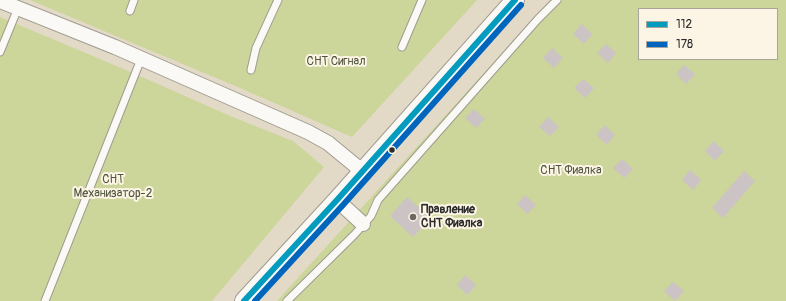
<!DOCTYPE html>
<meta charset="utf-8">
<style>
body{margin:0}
#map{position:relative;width:786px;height:301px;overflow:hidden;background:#e2dac6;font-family:Pangolin,sans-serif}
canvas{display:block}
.legend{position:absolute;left:638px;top:8px;width:140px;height:52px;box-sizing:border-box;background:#fcf5e5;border:1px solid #a8a49b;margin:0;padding:5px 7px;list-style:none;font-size:12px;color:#2b2b2b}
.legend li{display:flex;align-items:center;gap:8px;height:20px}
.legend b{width:20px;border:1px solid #a8a49b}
</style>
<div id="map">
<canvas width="786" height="301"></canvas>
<ul class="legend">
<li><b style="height:5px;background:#049cbe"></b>112</li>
<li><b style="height:5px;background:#0065bd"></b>178</li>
</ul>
</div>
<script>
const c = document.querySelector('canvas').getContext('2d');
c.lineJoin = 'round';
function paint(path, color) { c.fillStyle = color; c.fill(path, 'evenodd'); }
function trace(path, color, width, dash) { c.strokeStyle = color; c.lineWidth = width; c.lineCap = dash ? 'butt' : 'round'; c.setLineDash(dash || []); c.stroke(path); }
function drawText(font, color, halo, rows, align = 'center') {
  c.font = font + ' Pangolin,sans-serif'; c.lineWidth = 4; c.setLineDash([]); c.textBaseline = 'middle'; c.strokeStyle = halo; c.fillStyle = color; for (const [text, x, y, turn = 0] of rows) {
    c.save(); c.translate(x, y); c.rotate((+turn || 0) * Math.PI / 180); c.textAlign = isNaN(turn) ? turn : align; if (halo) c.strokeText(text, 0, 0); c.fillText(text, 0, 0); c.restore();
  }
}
const green = new Path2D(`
 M30 0H477L352 137 240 88Z
 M550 0H786V301H277ZM639 9H777V59H639Z
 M0 17 126 70 235 118 293 141 324 167 212 301H0Z`);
const building = new Path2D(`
 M582 24 592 34 584 44 573 34Z
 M606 44 616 53 608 63 597 53Z
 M552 48 563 58 554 68 543 58Z
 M684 65 695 74 686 84 676 74Z
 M583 79 594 88 585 98 574 88Z
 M474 109 485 119 476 128 465 118Z
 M548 117 559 127 550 136 539 127Z
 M605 125 615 135 607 145 596 135Z
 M713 141 724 151 715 161 705 151Z
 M622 159 633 169 624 178 613 168Z
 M690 170 701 180 693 190 682 180Z
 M744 171 755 181 723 218 712 208Z
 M525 195 536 205 527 214 517 204Z
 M407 197 431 218 413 237 390 216Z
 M465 275 476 285 467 295 457 285Z
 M673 282 684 291 675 301 664 291Z`);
const service = new Path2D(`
 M130 11 134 0
 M402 47 422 0
 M0 52 18 8
 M251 70 256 48 278 0
 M45 301 141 59
 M287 301 354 235 371 216 378 200 538 19 557 0`);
const minor = new Path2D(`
 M0 1 115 47 308 132 328 143 362 171
 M337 200 363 224`);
const tertiary = new Path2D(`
 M244 301 337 200 515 0`);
const bus1 = new Path2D(`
 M244 301 337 200 515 0`);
const bus2 = new Path2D(`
 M255 301 343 205 521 5`);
const markers = [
 [392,150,3.5,"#2b2b2b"],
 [413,217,4,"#6b6861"]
];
const parkNames = [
 ["СНТ Сигнал",336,62],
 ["СНТ Фиалка",571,171],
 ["СНТ",113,180],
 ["Механизатор-2",113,194]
];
const poiNames = [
 ["Правление",421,210],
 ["СНТ Фиалка",421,224]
];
paint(green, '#ccd59a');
paint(building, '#ccc3c4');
trace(service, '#9f9b90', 9);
trace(minor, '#9f9b90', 16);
trace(tertiary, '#9f9b90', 20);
trace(service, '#fbf9f6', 7);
trace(minor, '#fbf9f6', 14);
trace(tertiary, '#fbf9f6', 18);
trace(bus1, '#049cbe', 6);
trace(bus2, '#0065bd', 6);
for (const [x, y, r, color] of markers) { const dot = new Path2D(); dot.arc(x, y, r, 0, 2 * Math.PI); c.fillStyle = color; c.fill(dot); trace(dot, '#fcf5e5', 1.5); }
drawText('12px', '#4f543e', '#fcf5e5', parkNames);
drawText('bold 12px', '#2b2b2b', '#fcf5e5', poiNames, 'left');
</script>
